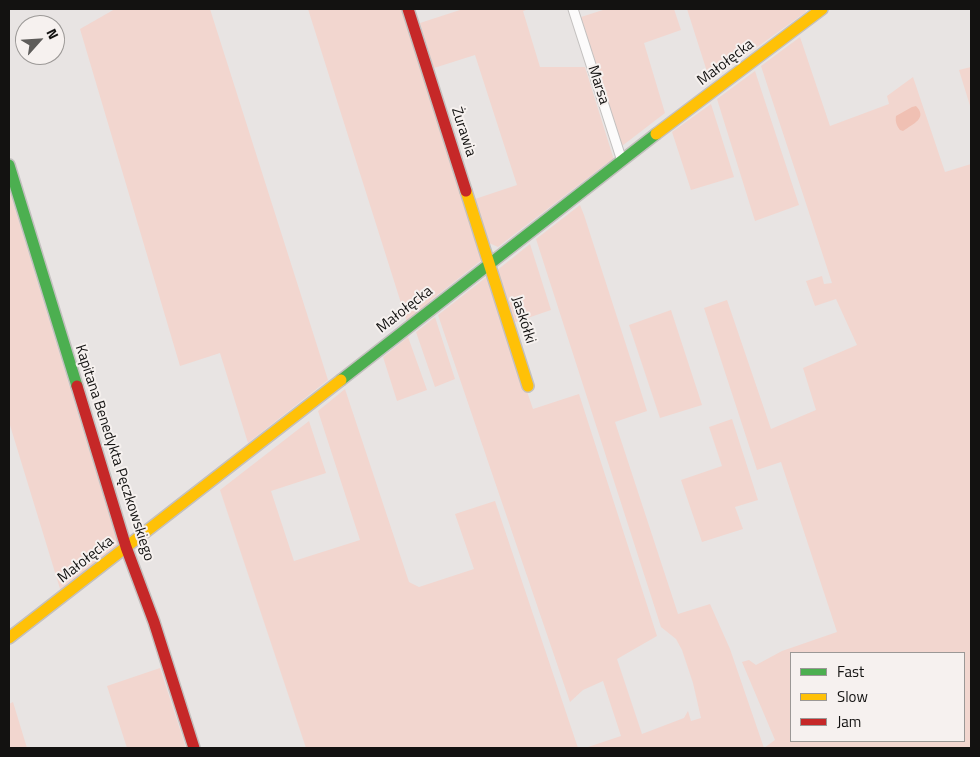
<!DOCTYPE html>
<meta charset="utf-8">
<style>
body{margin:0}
#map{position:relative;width:980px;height:757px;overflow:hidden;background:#e8e4e3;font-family:"Titillium Web",sans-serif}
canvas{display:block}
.frame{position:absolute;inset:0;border:10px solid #131211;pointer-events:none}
.legend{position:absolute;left:790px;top:652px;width:175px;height:90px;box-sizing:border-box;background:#f6f1ef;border:1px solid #9b9896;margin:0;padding:6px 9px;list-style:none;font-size:15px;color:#131211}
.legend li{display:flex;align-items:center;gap:10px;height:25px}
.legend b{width:25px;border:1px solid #9b9896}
.north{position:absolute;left:15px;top:15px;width:50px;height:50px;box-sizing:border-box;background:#f6f1ef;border:1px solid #9b9896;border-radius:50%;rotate:64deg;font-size:14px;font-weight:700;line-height:20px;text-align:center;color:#131211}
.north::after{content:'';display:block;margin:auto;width:18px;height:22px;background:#5e5c5a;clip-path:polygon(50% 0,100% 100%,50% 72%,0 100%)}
</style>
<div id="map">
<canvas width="980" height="757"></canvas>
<div class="frame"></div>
<ul class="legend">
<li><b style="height:6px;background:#4caf50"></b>Fast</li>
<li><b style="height:6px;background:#ffc107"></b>Slow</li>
<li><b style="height:6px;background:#c62828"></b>Jam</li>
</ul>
<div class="north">N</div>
</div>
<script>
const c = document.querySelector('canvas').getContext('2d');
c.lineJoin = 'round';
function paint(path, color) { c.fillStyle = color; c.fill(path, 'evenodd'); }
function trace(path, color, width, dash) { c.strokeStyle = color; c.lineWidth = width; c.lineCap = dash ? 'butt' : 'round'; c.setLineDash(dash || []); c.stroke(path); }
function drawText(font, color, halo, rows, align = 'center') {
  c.font = font + ' "Titillium Web",sans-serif'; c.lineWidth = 4; c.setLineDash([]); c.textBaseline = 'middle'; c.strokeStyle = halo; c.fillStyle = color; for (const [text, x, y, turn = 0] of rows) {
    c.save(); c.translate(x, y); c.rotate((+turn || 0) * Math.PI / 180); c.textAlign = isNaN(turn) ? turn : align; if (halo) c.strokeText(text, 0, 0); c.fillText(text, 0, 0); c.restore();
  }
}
const green = new Path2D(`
 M115 9H210L328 380 248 443 220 353 180 366 80 29Z
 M308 9H403L483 259 430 301 431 304 407 322Z
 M460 9H529L523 11 540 67H585L614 160 606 164 498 247 489 243 475 199 517 185 475 55 434 68 420 23 460 10Z
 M606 9H674L681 30 644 43 665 113 622 146 581 17Z
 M687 9H805L806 12 710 81Z
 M800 37 830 126 889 104 887 96 913 77 945 172 971 164V748H585L621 736 603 681 583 690 570 702 438 315 485 278 488 277 533 409 579 394 657 636 617 659 642 734 684 718 688 711 691 721 701 718 693 683 682 650 676 639 661 627 536 239 580 205 584 215C605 281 627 346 647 411L615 422 678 614 710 604 730 649 764 748 775 740 742 662 749 660 756 665 782 651 837 632 781 462 757 470 704 308 727 300 771 429 816 410 803 368 857 345 836 299 815 306 806 281 822 276 824 284 832 283 761 66ZM791 653H964V741H791Z
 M971 67V109L959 70Z
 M755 71 799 205 755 221 717 99Z
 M711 104 734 177 691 190 672 132Z
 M9 189 119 547 61 592 9 422Z
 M530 244 551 310 513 323 496 271Z
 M671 310 702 405 660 418 629 325Z
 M435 317 455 379 435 387 416 332Z
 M408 337 427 390 397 401 383 357Z
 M345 389 409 582 419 587 474 569 455 514 495 501 578 748H306L220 490 309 421 326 473 271 491 294 561 360 540 318 411Z
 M732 419 758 500 735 507 743 529 702 542 681 480 722 466 709 427Z
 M160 668 186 748H127L107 686Z
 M13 702 27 748H9V704Z`);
const water = new Path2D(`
 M916 106C928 118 913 124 903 131L900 130C897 126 895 122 896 116L912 107Z`);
const street = new Path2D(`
 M573 9 622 161`);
const fast = new Path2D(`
 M9 165 77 386
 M341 380 656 134`);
const slow = new Path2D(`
 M656 134 822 9
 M466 191 528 386
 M9 638 341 380`);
const jam = new Path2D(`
 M408 9 466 191
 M77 386 126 547 154 622 194 748`);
const streetNames = [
 ["Małołęcka",726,63,-37],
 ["Marsa",598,85,72],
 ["Żurawia",463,132,72],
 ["Małołęcka",405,310,-38],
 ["Jaskółki",523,320,72],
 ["Kapitana Benedykta Pęczkowskiego",114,453,72],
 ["Małołęcka",86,560,-38]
];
paint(green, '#f2d6cf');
paint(water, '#f0c0b3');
trace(street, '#c3c0bf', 11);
trace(fast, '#c3c0bf', 14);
trace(slow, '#c3c0bf', 14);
trace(jam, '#c3c0bf', 14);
trace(street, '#fcfbfb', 9);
trace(fast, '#4caf50', 11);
trace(slow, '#ffc107', 11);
trace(jam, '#c62828', 11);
drawText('15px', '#131211', '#f6f1ef', streetNames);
</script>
